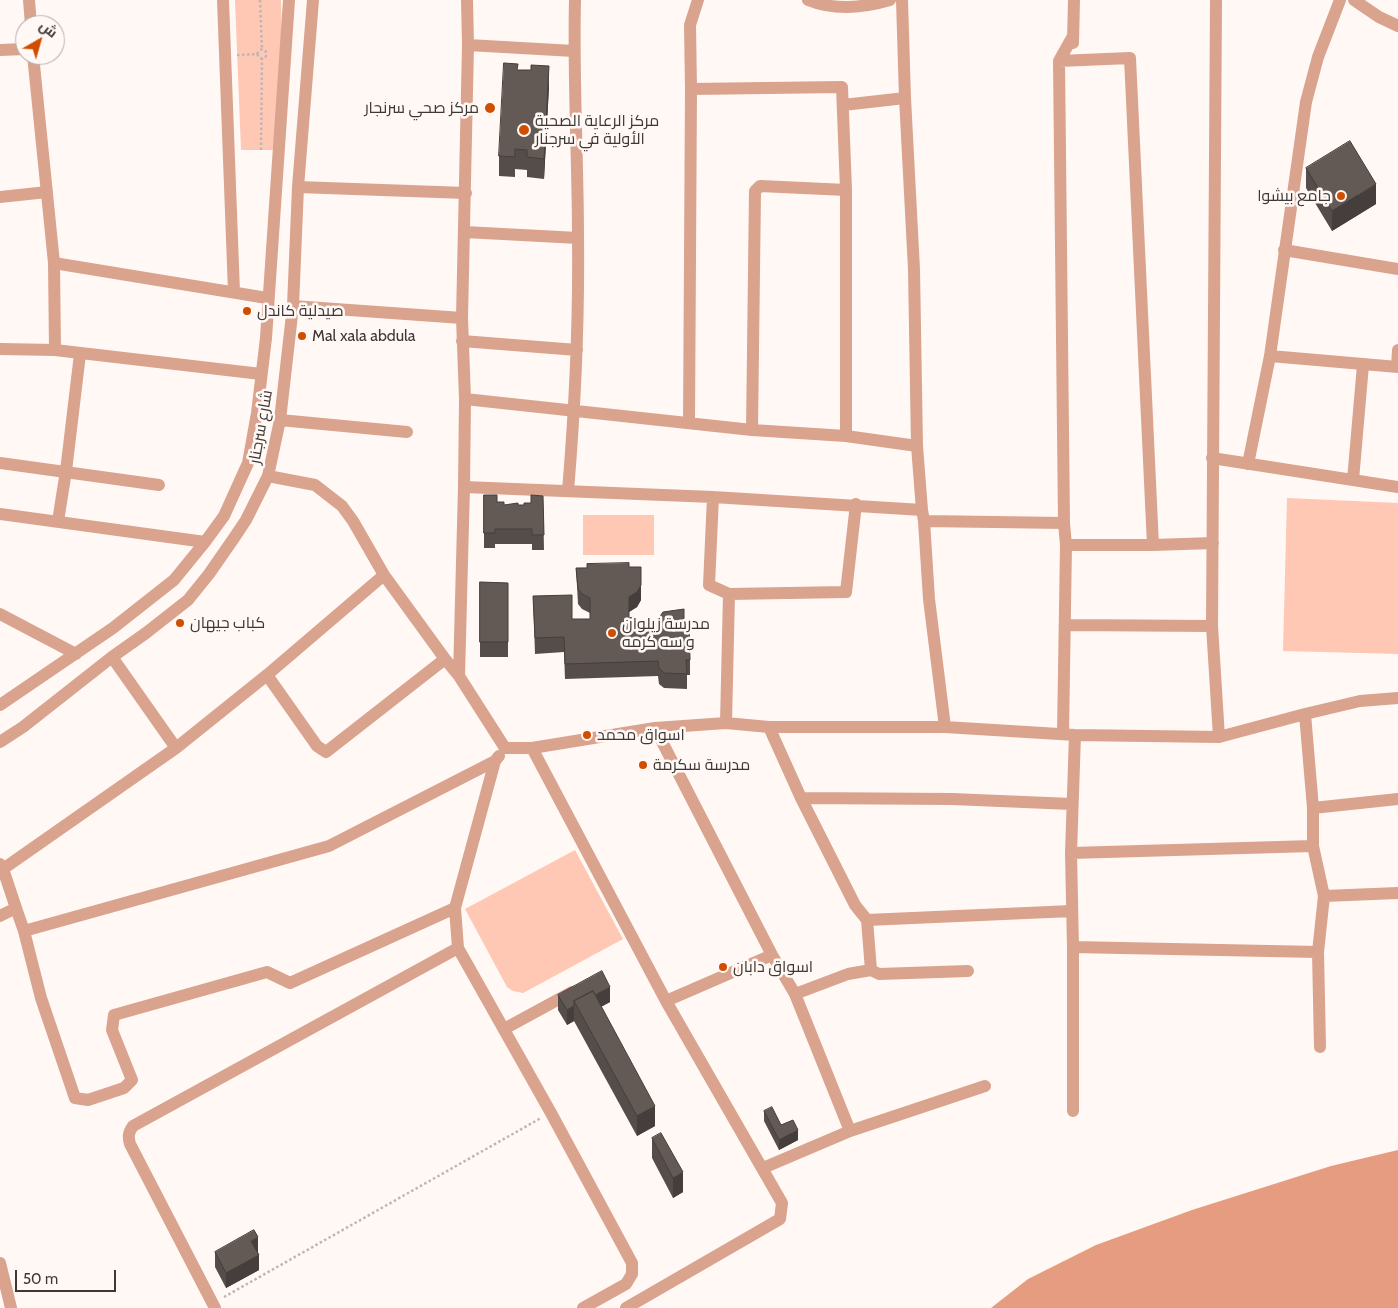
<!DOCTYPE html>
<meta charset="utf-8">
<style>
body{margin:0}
#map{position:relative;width:1398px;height:1308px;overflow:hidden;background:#fff8f5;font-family:Cabin,Cairo,sans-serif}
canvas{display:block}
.north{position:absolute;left:15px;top:15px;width:50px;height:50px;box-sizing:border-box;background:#fff8f5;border:1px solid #b1aba9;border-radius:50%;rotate:38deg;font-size:14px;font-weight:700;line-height:20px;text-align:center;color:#3d3836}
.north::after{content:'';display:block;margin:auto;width:18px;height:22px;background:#d14d00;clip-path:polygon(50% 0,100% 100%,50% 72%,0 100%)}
.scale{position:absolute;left:15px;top:1270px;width:101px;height:22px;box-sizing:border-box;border:2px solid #3d3836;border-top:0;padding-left:6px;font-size:15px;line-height:18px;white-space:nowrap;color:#3d3836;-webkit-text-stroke:4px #fff8f5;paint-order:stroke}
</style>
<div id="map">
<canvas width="1398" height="1308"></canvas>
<div class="north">ش</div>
<div class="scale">50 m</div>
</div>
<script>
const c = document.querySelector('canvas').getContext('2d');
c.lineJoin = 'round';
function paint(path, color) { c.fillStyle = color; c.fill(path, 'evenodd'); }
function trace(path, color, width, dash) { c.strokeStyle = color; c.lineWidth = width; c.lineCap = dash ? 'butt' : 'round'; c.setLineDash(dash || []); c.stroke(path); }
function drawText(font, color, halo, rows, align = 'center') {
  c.font = font + ' Cabin,Cairo,sans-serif'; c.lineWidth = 5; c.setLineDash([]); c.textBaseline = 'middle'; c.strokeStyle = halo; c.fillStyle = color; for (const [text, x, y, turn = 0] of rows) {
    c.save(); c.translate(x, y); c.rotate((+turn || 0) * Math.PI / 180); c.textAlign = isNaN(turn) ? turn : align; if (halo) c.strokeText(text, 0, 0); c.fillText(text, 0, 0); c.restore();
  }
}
const green = new Path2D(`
 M235 0H281L282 53 277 150H241Z
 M1287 498 1398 503V654L1283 651Z
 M583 515H654V555H583Z
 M575 850 623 939 523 993 513 991 507 987 465 909Z`);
const water = new Path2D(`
 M1398 1150V1308H991L1028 1279 1096 1245 1192 1210 1331 1166Z`);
const path = new Path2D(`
 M260 0 262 50
 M257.5 54a4.5 4.5 0 1 1 9 0a4.5 4.5 0 1 1-9 0Z
 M237 55 258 54
 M261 150 262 58
 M224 1297 541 1118`);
const minor = new Path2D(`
 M29 0 31 25
 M223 0 234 292
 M808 0C835 11 863 8 890 0
 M902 0 905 98 914 269 917 446 922 510 924 521 929 599 945 727
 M1216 0 1212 626 1219 737
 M1354 0 1379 17 1398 26
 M1073 43 1074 0
 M468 45 574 51
 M0 50 25 49
 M33 55 54 263 55 350
 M1059 61 1130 58 1153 545
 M691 89 842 87 846 190V436
 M843 105 905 98
 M298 187 466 193
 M0 197 47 192
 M465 232 578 238
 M1284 250 1398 269
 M54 263 267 298
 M293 306 462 318
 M462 341 577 350
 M0 349 55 350 261 374
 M1270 356 1398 367
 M1397 367 1398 350
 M465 399 752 430 846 436 917 446
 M280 420 407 432
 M689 423 691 89 690 25 698 0
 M752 430 755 191 760 186 846 190
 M1212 458 1398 487
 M0 463 159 485
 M1248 464 1270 356 1306 102 1318 57 1340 0
 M268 476 315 485 342 506 353 521 384 575 445 659 459 676 505 748
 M1353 480 1363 365
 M464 487 713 497 922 510
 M568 491C575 407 579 323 578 238 578 159 573 79 575 0
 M713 497 709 585 729 594 846 592 856 504
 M0 514 205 542
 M58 521 66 471 80 354
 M924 521 1064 523
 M1066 545H1153L1213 543
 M0 614 76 654
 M1065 625 1212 626
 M112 657 176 748
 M267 675 317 746 326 752 445 659
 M459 676 464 487 465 399 462 318 468 45 467 0
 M0 705 113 628 174 580 205 542 224 516 248 463 257 413 266 338 289 0
 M1305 714 1313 808V846L1324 896 1318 952 1320 1047
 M726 723 729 594
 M769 727 801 798 855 905 867 920 1072 911
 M655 728 772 955 795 994 850 1131
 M1063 734 1066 545 1064 523 1059 61 1073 36
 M0 742 23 727 112 657 146 633 188 600 209 574 234 538 246 520 268 476 280 420 293 306 298 187 313 0
 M505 748H532L655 728 726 723 769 727H945L1075 735 1219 737 1305 714 1360 701 1398 698
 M532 748 666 1001 782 1203 780 1219 626 1308
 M801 798 952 799 1072 804
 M1313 808 1398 799
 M1071 853 1313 846
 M0 864 3 869 16 908
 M0 871 176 748 267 675 384 575
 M1324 896 1398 893
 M455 908 458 948 551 1113 632 1263V1274L626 1284 583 1308
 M0 916 16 908 24 931 329 846 495 761 499 756
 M867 920 871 970 879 974 968 971
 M24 931 41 998 75 1098 88 1100 124 1088 132 1080 112 1030 114 1015 267 972 290 983 455 908 495 761
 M1073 947 1318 952
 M795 994 848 974 871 970
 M666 1001 772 955
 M504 1029 572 992
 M1073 1111V947L1071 853 1075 735
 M763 1168 850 1131 985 1086
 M0 1263 11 1308
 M215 1308 130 1144C128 1137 128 1133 133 1126L458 948`);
const wall = new Path2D(`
 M518 70 549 86 544 179 527 177V170L515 169V177L499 176V156Z
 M1306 168 1376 204 1332 231 1306 188Z
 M484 495 497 502 504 505H524L531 503 543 496 544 550H532V544H495V548H484Z
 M629 567 641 600 637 607 629 612V618L635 625 657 624 684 620 690 660V675H687V689L664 688 659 684 658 676 565 679 564 652 535 654 533 596 572 619H590V613L582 609 578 604 576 568Z
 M480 582 508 583V657H480Z
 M558 995 610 1002 601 1007 655 1126 637 1136 574 1021 567 1025 558 1010Z
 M764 1111 781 1125 798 1140 779 1150 764 1121Z
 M652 1138 683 1192 673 1198 652 1158Z
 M215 1252H258L259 1270 226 1288 215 1267Z`);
const shadedWall = new Path2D(`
 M549 66V86L544 179V159Z
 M1376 184V204L1332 231V211Z
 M641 585V600L637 607 629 612V633V597Z
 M610 987V1002L583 1016 576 1005Z
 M574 1006V1021L567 1025V1010Z
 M655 1106V1126L637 1136V1116Z
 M798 1130V1140L779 1150V1140Z
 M683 1172V1192L673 1198V1178Z
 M258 1237V1252L251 1256V1241Z
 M259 1255V1270L226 1288V1273Z`);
const building = new Path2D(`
 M504 63 518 64 517 70H531V65L549 66 544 159 527 157V150L515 149V157L499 156Z
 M1350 141 1376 184 1332 211 1306 168Z
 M484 495H497V502H504V505L518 503V505H524V503H531V495L543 496 544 535H532V529H495V533H484Z
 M629 563V567H641V585L637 592 629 597V618L634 617 635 625 657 624 658 619 663 612 684 609V620H689L690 660H686L687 674 664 673 659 668 658 661 565 664 564 637 535 638 533 596 572 595V619H590V598L582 594 578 589 576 568H587V564Z
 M480 582 508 583V642H480Z
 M602 971 610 987 595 995 593 991 574 1001V1006L567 1010 558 995Z
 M593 991 655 1106 637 1116 574 1001Z
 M772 1107 781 1125 793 1120 798 1130 779 1140 764 1111Z
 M661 1133 683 1172 673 1178 652 1138Z
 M254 1230 258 1237 251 1241 259 1255 226 1273 215 1252Z`);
const markers = [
 [490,108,6,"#d14d00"],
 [524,130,6,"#d14d00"],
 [1341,196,5,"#d14d00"],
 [247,311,5,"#d14d00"],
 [302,336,5,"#d14d00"],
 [180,623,5,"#d14d00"],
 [612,633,5,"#d14d00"],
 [587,735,5,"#d14d00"],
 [643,765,5,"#d14d00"],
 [723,967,5,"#d14d00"]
];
const poiNames = [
 ["مركز صحي سرنجار",479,108,"right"],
 ["مركز الرعاية الصحية",535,121],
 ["الأولية في سرجنار",535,139],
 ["جامع بيشوا",1331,196,"right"],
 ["صيدلية كاندل",257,311],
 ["Mal xala abdula",312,336],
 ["كباب جيهان",190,623],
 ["مدرسة زيلوان",622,624],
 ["و سه كرمه",622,642],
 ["اسواق محمد",597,735],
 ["مدرسة سكرمة",653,765],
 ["اسواق دابان",733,967]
];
const streetNames = [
 ["شارع سرجنار",261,427,-80]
];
paint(green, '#fec8b4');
paint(water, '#e69c80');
trace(path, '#bdb7b4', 2.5, [2.5, 2.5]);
trace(minor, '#d9a38e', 12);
paint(wall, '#554d49');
paint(shadedWall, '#453e3c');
paint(building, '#635955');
trace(building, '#453e3c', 1);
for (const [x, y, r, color] of markers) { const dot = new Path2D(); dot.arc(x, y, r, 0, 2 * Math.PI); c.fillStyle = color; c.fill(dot); trace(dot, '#fff8f5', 2); }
drawText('16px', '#3d3836', '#fff8f5', poiNames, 'left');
drawText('16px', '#3d3836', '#fff8f5', streetNames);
</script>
